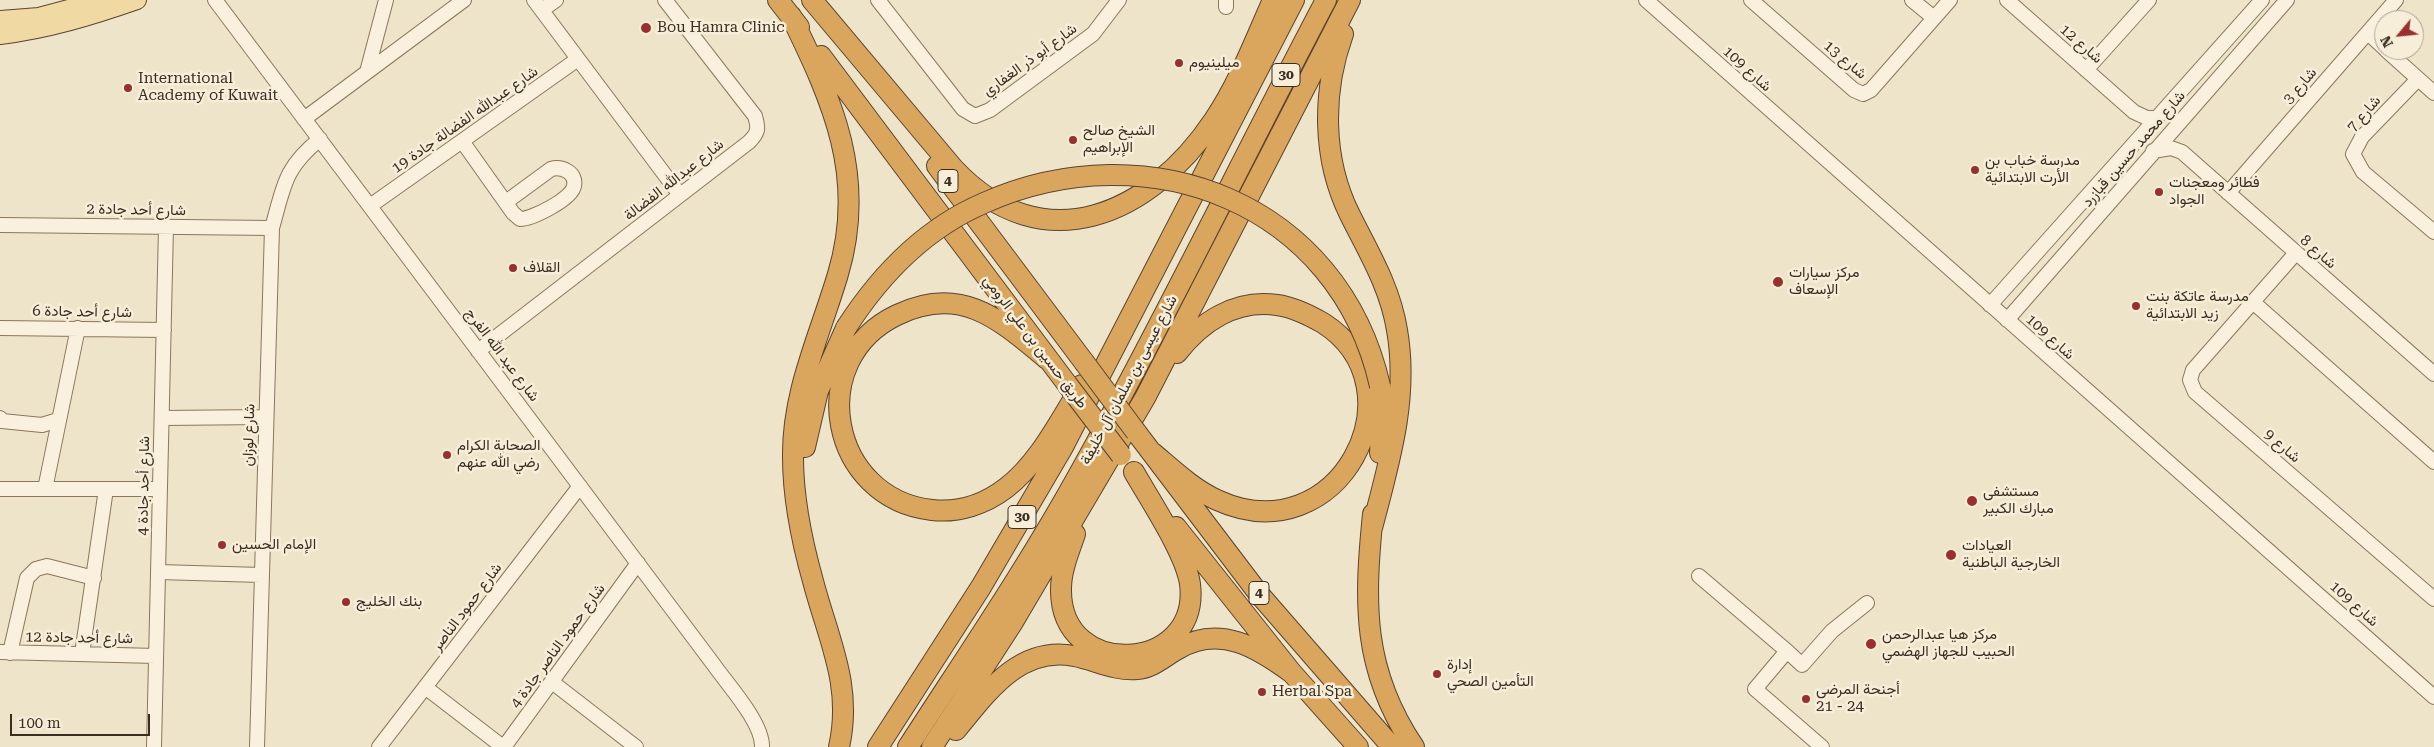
<!DOCTYPE html>
<meta charset="utf-8">
<style>
body{margin:0}
#map{position:relative;width:2434px;height:747px;overflow:hidden;background:#eee4c9;font-family:"Roboto Serif",serif}
canvas{display:block}
.north{position:absolute;left:2374px;top:10px;width:50px;height:50px;box-sizing:border-box;background:#f6eed9;border:1px solid #aba18f;border-radius:50%;rotate:242deg;font-size:14px;font-weight:700;line-height:20px;text-align:center;color:#3b2e21}
.north::after{content:'';display:block;margin:auto;width:18px;height:22px;background:#992f2e;clip-path:polygon(50% 0,100% 100%,50% 72%,0 100%)}
.scale{position:absolute;left:10px;top:714px;width:140px;height:22px;box-sizing:border-box;border:2px solid #3b2e21;border-top:0;padding-left:6px;font-size:15px;line-height:18px;white-space:nowrap;color:#3b2e21;-webkit-text-stroke:4px #f6eed9;paint-order:stroke}
</style>
<div id="map">
<canvas width="2434" height="747"></canvas>
<div class="north">N</div>
<div class="scale">100 m</div>
</div>
<script>
const c = document.querySelector('canvas').getContext('2d');
c.lineJoin = 'round';
function trace(path, color, width, dash) { c.strokeStyle = color; c.lineWidth = width; c.lineCap = dash ? 'butt' : 'round'; c.setLineDash(dash || []); c.stroke(path); }
function drawText(font, color, halo, rows, align = 'center') {
  c.font = font + ' "Roboto Serif",Vazirmatn,serif'; c.lineWidth = 5; c.setLineDash([]); c.textBaseline = 'middle'; c.strokeStyle = halo; c.fillStyle = color; for (const [text, x, y, turn = 0] of rows) {
    c.save(); c.translate(x, y); c.rotate((+turn || 0) * Math.PI / 180); c.textAlign = isNaN(turn) ? turn : align; if (halo) c.strokeText(text, 0, 0); c.fillText(text, 0, 0); c.restore();
  }
}
const minor = new Path2D(`
 M215 0 714 665C728 685 763 723 762 747
 M534 0 680 195
 M878 0 963 109 975 116 990 110 1093 34 1119 0
 M1646 0 2434 697
 M1751 0 1854 90 1863 94 1871 90 1950 0
 M1912 0 1934 18
 M2007 0 2134 112 2147 118H2156
 M1226 7V0
 M542 10 556 0
 M2368 33 2384 48
 M2386 50 2434 93
 M2086 70 2149 0
 M367 72 386 0
 M2418 79 2362 137 2353 154 2363 172 2434 232
 M304 119 464 0
 M462 141 513 213 520 219C532 219 572 199 574 186 577 172 561 166 551 169L506 202
 M2153 151 2171 148 2182 152 2434 374
 M2228 193 2396 0
 M370 206 578 59
 M0 225 272 228
 M2295 254 2193 370 2190 380 2195 392 2434 599
 M2254 303 2434 462
 M1990 305 2262 0
 M2007 320 2287 0
 M0 328 164 330
 M478 351 749 142C758 133 759 129 755 116L665 0
 M0 418 2 421 42 425 58 420
 M162 418 266 417
 M0 489H160
 M45 489 78 328
 M159 572 261 575
 M1699 576 1787 651
 M0 652 156 656
 M10 653 27 578 36 569 47 566 94 578
 M82 654 106 489
 M552 682 636 747
 M425 687 503 747
 M154 747 166 227
 M257 747 272 228C284 186 284 168 320 139
 M379 747 580 486
 M504 747 638 563
 M1822 747 1755 689 1787 651 1802 665 1832 631 1867 603`);
const major = new Path2D(`
 M0 20 39 17 102 0
 M0 35C48 29 91 16 137 0`);
const highway = new Path2D(`
 M778 0 799 27
 M812 0 954 169C1044 264 1151 214 1214 120 1239 83 1255 40 1273 0
 M791 16C833 102 867 177 838 274 820 335 792 392 793 457 793 498 802 542 813 581 828 639 853 685 839 747
 M1343 34C1322 92 1322 159 1350 215 1369 253 1390 287 1397 330 1409 398 1389 463 1372 528
 M821 56 1067 384
 M937 166 1084 362
 M1047 359C999 319 961 284 897 315 803 360 830 499 932 510 959 513 985 504 1006 488 1039 463 1060 420 1082 385
 M1136 432 1259 594 1392 747
 M805 447 818 391 846 328
 M1153 453C1173 470 1193 489 1217 500 1339 556 1425 388 1323 323 1309 315 1293 307 1277 305 1235 299 1201 322 1177 353
 M1380 453 1382 418 1380 386
 M1373 514C1364 603 1362 670 1414 747
 M1176 527 1292 673 1358 747
 M1075 534C1069 552 1061 570 1061 589 1060 682 1201 673 1190 584 1186 554 1150 500 1134 472
 M956 730C986 694 1019 645 1074 656 1096 660 1114 671 1137 669 1153 668 1165 656 1178 649 1220 624 1258 648 1292 673
 M878 747 981 587 1063 447 1294 0
 M908 747C966 657 1027 568 1079 474 1166 318 1243 157 1326 0
 M932 747 1013 622 1145 398 1350 0`);
const highwayBridge = new Path2D(`
 M846 328C880 275 926 228 984 203 1148 130 1339 203 1380 386
 M1084 362 1136 432
 M1067 384 1121 455`);
const markers = [
 [646,28,6,"#992f2e"],
 [1179,63,5,"#992f2e"],
 [128,88,5,"#992f2e"],
 [1073,140,5,"#992f2e"],
 [1975,170,5,"#992f2e"],
 [2159,192,5,"#992f2e"],
 [513,268,5,"#992f2e"],
 [1778,282,6,"#992f2e"],
 [2136,306,5,"#992f2e"],
 [447,455,5,"#992f2e"],
 [1972,501,6,"#992f2e"],
 [222,545,5,"#992f2e"],
 [1951,555,6,"#992f2e"],
 [346,602,5,"#992f2e"],
 [1871,644,6,"#992f2e"],
 [1437,674,5,"#992f2e"],
 [1262,692,5,"#992f2e"],
 [1806,699,5,"#992f2e"]
];
const shields = [
 [1286,75,28],
 [948,181,20],
 [1022,517,28],
 [1259,593,20]
];
const shieldNames = [
 ["30",1286,75],
 ["4",948,181],
 ["30",1022,517],
 ["4",1259,593]
];
const poiNames = [
 ["Bou Hamra Clinic",657,28],
 ["ميلينيوم",1189,63],
 ["International",138,79],
 ["Academy of Kuwait",138,96],
 ["الشيخ صالح",1083,131],
 ["الإبراهيم",1083,148],
 ["مدرسة خباب بن",1985,161],
 ["الأرت الابتدائية",1985,178],
 ["فطائر ومعجنات",2169,183],
 ["الجواد",2169,200],
 ["القلاف",523,268],
 ["مركز سيارات",1789,273],
 ["الإسعاف",1789,290],
 ["مدرسة عاتكة بنت",2146,297],
 ["زيد الابتدائية",2146,314],
 ["الصحابة الكرام",457,446],
 ["رضي الله عنهم",457,463],
 ["مستشفى",1983,492],
 ["مبارك الكبير",1983,509],
 ["الإمام الحسين",232,545],
 ["العيادات",1962,546],
 ["الخارجية الباطنية",1962,563],
 ["بنك الخليج",356,602],
 ["مركز هيا عبدالرحمن",1882,635],
 ["الحبيب للجهاز الهضمي",1882,652],
 ["إدارة",1447,665],
 ["التأمين الصحي",1447,682],
 ["أجنحة المرضى",1816,690],
 ["21 - 24",1816,707],
 ["Herbal Spa",1272,692]
];
const streetNames = [
 ["شارع 12",2081,44,41],
 ["شارع أبو ذر الغفاري",1030,60,-36],
 ["شارع 13",1845,60,40],
 ["شارع 109",1747,69,42],
 ["شارع 3",2300,86,-49],
 ["شارع 7",2364,114,-49],
 ["شارع عبدالله الفضالة جادة 19",465,120,-35],
 ["شارع محمد حسين قبازرد",2134,149,-49],
 ["شارع عبدالله الفضالة",674,180,-38],
 ["شارع أحد جادة 2",136,210,1],
 ["شارع 8",2318,252,41],
 ["شارع أحد جادة 6",82,312,1],
 ["شارع 109",2050,337,42],
 ["طريق حسين بن علي الرومي",1035,342,53],
 ["شارع عبد الله الفرج",502,355,53],
 ["شارع عيسى بن سلمان آل خليفة",1129,380,-62],
 ["شارع لوزان",249,435,-88],
 ["شارع 9",2282,446,41],
 ["شارع أحد جادة 4",144,486,-89],
 ["شارع 109",2354,604,42],
 ["شارع حمود الناصر",467,607,-53],
 ["شارع أحد جادة 12",79,638,1],
 ["شارع حمود الناصر جادة 4",558,646,-54]
];
trace(minor, '#8b765e', 16);
trace(major, '#594431', 20);
trace(highway, '#594431', 22);
trace(minor, '#f9f1dd', 14);
trace(major, '#f0d9a3', 18);
trace(highway, '#daa55d', 20);
trace(highwayBridge, '#594431', 22, []);
trace(highwayBridge, '#daa55d', 20);
for (const [x, y, r, color] of markers) { const dot = new Path2D(); dot.arc(x, y, r, 0, 2 * Math.PI); c.fillStyle = color; c.fill(dot); trace(dot, '#f6eed9', 2); }
for (const [x, y, w] of shields) { const box = new Path2D(); box.roundRect(x - w / 2, y - 11.5, w, 23, 4); c.fillStyle = '#f6eed9'; c.fill(box); trace(box, '#3b2e21', 1); }
drawText('bold 14px', '#3b2e21', null, shieldNames);
drawText('15px', '#3b2e21', '#f6eed9', poiNames, 'left');
drawText('15px', '#3b2e21', '#f6eed9', streetNames);
</script>
